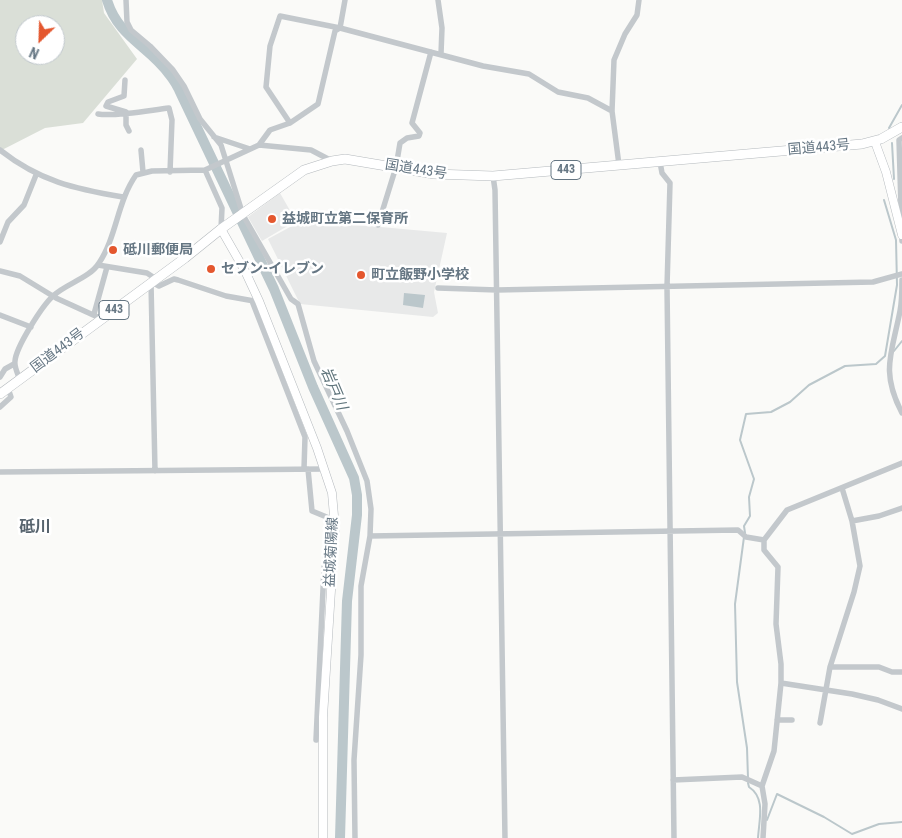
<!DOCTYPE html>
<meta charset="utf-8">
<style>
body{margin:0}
#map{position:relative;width:902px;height:838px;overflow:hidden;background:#fafaf8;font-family:"Roboto Condensed",sans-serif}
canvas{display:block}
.north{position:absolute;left:15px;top:15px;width:50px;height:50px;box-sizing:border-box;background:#fff;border:1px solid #c1c8cd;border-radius:50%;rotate:204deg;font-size:14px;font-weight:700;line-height:20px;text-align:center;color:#657683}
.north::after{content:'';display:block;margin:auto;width:18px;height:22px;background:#e4572e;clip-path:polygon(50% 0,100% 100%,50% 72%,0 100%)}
</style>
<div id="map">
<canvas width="902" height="838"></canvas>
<div class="north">N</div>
</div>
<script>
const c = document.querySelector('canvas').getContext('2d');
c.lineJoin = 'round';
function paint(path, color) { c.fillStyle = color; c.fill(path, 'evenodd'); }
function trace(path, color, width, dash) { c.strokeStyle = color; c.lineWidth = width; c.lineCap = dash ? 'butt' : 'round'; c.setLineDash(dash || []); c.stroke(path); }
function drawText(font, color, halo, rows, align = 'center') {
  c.font = font + ' "Roboto Condensed","Noto Sans JP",sans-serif'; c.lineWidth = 5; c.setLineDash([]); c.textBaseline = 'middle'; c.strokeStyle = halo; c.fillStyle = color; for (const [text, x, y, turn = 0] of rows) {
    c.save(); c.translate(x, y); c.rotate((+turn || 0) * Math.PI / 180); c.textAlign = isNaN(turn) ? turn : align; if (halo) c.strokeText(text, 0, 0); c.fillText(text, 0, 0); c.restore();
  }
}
const built = new Path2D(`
 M280 193 296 221 262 241 248 217Z
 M303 220 447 233 434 292 438 313 433 317 300 304 268 239Z`);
const green = new Path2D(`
 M0 0H102L104 13 137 59 83 123 45 128 0 151ZM25 25H55V55H25Z`);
const water = new Path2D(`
 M404 293 425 295 423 308 403 305Z`);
const stream = new Path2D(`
 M889 128 902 105
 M892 143 894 179
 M894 351 902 341
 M745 533 744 526 750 516 749 497 754 479 740 440 746 414 771 412 790 402 809 385 845 366 876 364 885 356 897 285 896 240 884 200
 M744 537 735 604 737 682 747 748 748 778
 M748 783 749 787C766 798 759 820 758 838
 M767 820 777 794 824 817 852 834 879 824 902 822`);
const river = new Path2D(`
 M107 0C118 37 149 46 169 74 174 80 178 87 181 94L274 289 313 387 354 478 357 495V515L347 601 340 838`);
const minor = new Path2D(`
 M126 0 127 22 131 30 150 46 173 70 184 86 200 119 221 145 243 215 291 299 298 304 314 361 347 431 367 481 371 509 370 536 361 586V655L354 760 355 838
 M438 0 442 28 441 54
 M125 80 124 96 108 102 106 106 126 112V125L129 131
 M98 114C115 117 151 110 169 108L172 120 170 172
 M290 123 266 87 270 46 280 16 340 28 483 66 529 74 558 92 588 98 612 111
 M214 137 250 149
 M902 138 899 140 902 241
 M259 145 270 130 290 123 318 104 335 31 340 28 345 0
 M0 150C39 181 75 189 123 197
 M141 150 143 172
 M660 162 662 173 670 183 667 287 674 838
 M619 165 612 111 614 60 625 34 637 15 639 0
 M205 170 222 208 221 229
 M493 176 495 190 505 838
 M378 225 396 167 400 143 407 138 419 136 420 133 412 123 431 52
 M0 242 8 222 24 205 36 175
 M98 265 147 273 156 279
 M0 271 20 276 56 298 102 319
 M902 280C902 290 902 301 900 311 892 353 880 371 902 413
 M152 282 159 286 174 279 178 280 226 296 254 301
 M151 283 155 471
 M438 288 497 290 873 282 902 274
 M252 301 305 437 304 469
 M94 314 107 267
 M0 315 31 327
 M0 377 5 369 14 364
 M20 380C18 374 14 367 15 361 16 347 42 306 53 296 65 284 90 278 99 263 117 236 117 202 136 175L152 171 205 170 259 145 311 150 332 161
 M0 407 11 397 8 388
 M308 469 312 511 329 518 324 568 316 740
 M0 472 324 469
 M852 521 879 516 902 508
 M370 536 738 530 746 537 764 540
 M830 667H879L892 672H902
 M781 683 852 694 878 700 902 709
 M777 720H792
 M820 723 830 667 854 592 860 566 852 521 842 488
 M673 780 742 777 762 786
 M763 838 765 804 762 786 774 751 781 683V664L776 624 778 567 764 550V540L787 510 902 463`);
const major = new Path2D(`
 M875 142 886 172 902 235
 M221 229 245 271 259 301 317 448 332 493 335 527 323 717V838`);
const highway = new Path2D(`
 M0 394 185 258 221 229 304 170 332 161 345 159 434 174 493 176 862 144 881 139 902 127`);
const markers = [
 [272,219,5,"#e4572e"],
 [113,250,5,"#e4572e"],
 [211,269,5,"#e4572e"],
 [361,275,5,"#e4572e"]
];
const shields = [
 [566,170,30],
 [114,310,30]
];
const shieldNames = [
 ["443",566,170],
 ["443",114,310]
];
const streetNames = [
 ["国道443号",819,148,-5],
 ["国道443号",416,170,9],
 ["国道443号",58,351,-37],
 ["益城菊陽線",332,552,-87]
];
const poiNames = [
 ["益城町立第二保育所",282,219],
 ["砥川郵便局",123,250],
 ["セブン-イレブン",221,269],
 ["町立飯野小学校",371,275]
];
const waterNames = [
 ["岩戸川",333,389,67]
];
const quarterNames = [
 ["砥川",35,528]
];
paint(built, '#e8e9e9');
paint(green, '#dadfd7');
paint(water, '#bbc7cb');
trace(stream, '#bbc7cb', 2);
trace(river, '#bbc7cb', 10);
trace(major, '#b5babe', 9);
trace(highway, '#b4b9bd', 10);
trace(minor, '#c3c8cc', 5.5);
trace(major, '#fff', 8);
trace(highway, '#fff', 9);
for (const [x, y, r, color] of markers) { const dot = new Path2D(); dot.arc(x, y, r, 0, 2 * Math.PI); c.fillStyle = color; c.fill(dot); trace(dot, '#fff', 2); }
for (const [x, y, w] of shields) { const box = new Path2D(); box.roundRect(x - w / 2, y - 9.5, w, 19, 4); c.fillStyle = '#fff'; c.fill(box); trace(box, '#657683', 1); }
drawText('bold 12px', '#657683', null, shieldNames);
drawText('14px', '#657683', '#fff', streetNames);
drawText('bold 14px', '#657683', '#fff', poiNames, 'left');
drawText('italic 15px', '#60757c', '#fff', waterNames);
drawText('bold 16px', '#57646e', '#fff', quarterNames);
</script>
